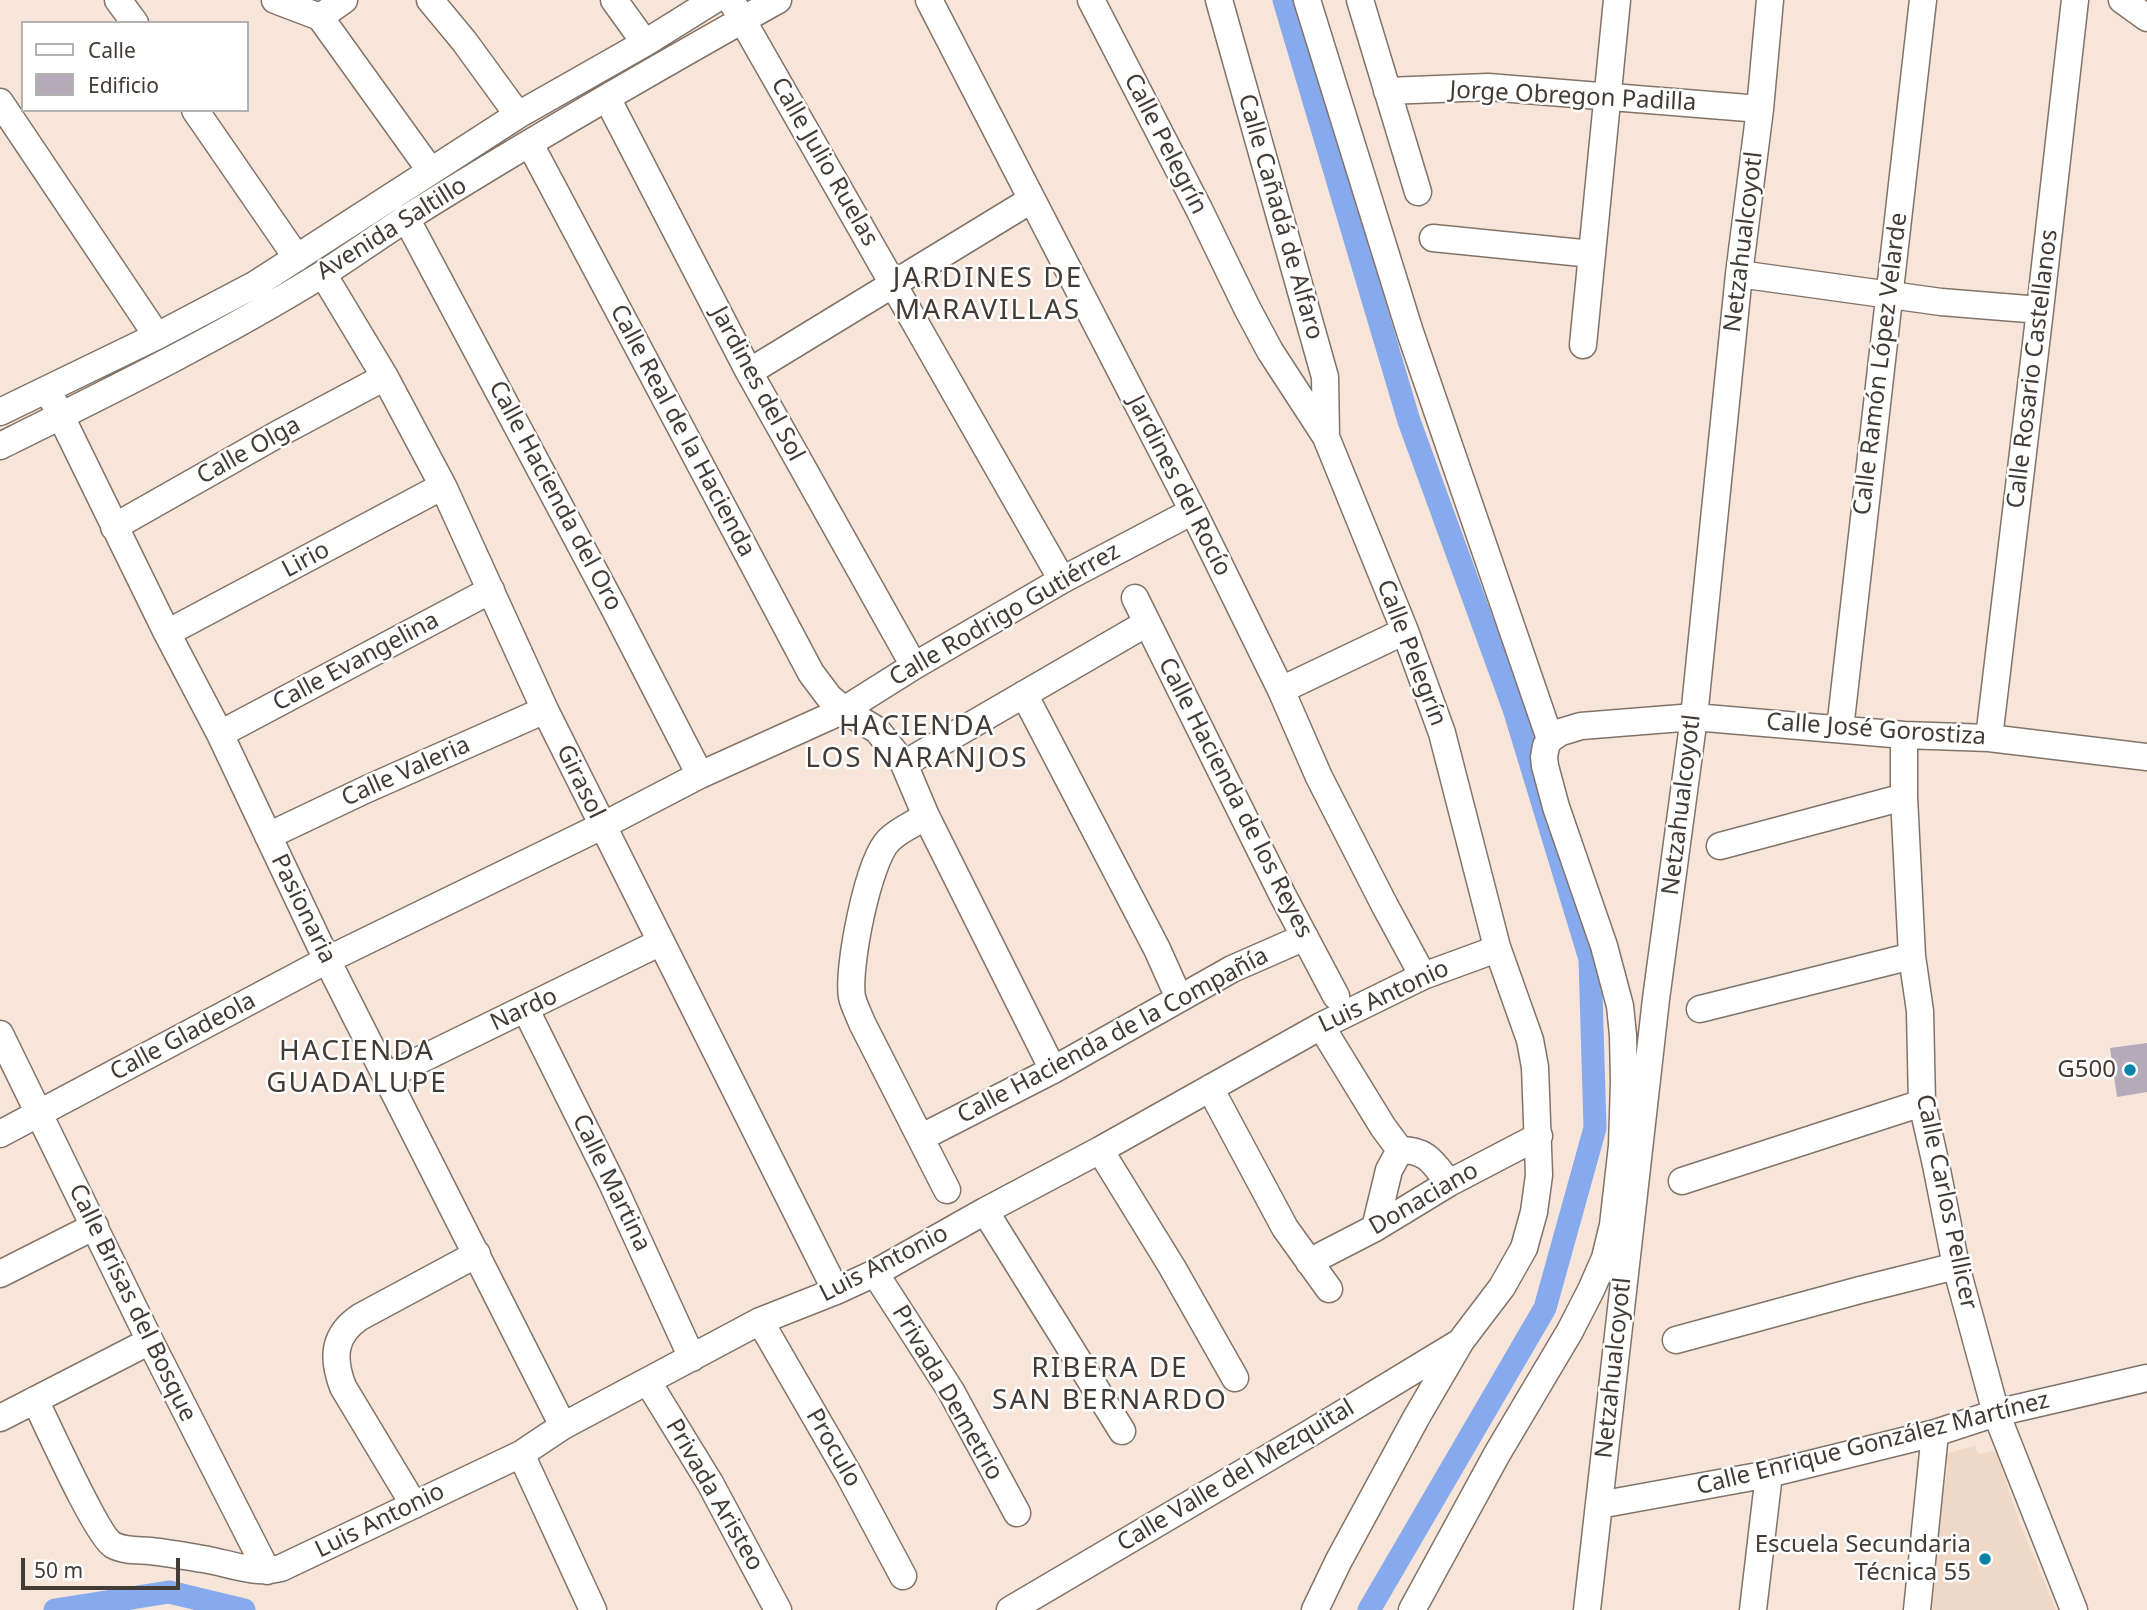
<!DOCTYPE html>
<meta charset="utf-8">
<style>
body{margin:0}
#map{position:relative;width:2147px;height:1610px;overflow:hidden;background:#f6e5d8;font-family:"Noto Sans",sans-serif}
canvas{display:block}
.legend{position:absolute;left:21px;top:21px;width:228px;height:91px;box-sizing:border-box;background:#fff;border:2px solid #b3b1af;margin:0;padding:9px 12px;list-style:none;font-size:21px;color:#423b36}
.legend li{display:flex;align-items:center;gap:14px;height:35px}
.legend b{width:35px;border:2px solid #b3b1af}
.scale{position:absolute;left:21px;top:1558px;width:159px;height:32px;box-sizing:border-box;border:4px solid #423b36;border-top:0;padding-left:9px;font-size:21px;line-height:24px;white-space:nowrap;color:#423b36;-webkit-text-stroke:5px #fff;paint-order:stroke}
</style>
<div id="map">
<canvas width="2147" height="1610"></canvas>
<ul class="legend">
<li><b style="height:9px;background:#fff"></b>Calle</li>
<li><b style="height:19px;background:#b4aaba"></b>Edificio</li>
</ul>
<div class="scale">50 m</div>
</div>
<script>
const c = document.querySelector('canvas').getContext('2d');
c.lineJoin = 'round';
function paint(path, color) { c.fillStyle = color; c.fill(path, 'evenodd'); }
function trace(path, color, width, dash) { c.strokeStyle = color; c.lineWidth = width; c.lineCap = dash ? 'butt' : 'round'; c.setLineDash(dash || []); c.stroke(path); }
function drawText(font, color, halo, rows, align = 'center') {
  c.font = font + ' "Noto Sans",sans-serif'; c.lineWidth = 5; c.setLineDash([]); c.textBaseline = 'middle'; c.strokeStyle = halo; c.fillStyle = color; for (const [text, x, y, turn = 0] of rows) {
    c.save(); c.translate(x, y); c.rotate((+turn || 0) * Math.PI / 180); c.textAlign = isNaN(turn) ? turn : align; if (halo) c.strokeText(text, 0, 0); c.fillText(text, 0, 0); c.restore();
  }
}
const built = new Path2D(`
 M1975 1446 1978 1454 1996 1451 2019 1521 2056 1610H1928L1948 1462 1945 1454Z`);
const canal = new Path2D(`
 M1284 0 1409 421 1514 709 1590 959 1595 1128 1545 1308 1369 1610
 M55 1610 169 1592 244 1610`);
const building = new Path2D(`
 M2147 1043V1092L2117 1097 2110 1048Z`);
const minor = new Path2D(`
 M118 0 135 23
 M275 0 320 17 430 170
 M430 0 464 41 518 115
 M614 0 645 43
 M731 0 1062 580
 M929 0 1193 511 1281 690 1319 777 1385 906 1423 976
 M1091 0 1199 209 1247 308 1270 351 1326 437 1405 631 1442 733 1497 947 1530 1040 1535 1067 1539 1175 1534 1212 1524 1248 1502 1287 1461 1341 1416 1418 1338 1562 1315 1610
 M1219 0 1325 377 1326 437
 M1307 0 1410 332 1550 739
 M1360 0 1418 192
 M2122 0 2147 18
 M320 17 344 0
 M1387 91 1488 87 1760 109
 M607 98 749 372 914 666
 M0 102 157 336
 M195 110 297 258
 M530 144 811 673 829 697 844 710 877 730 904 764 926 816 1053 1070
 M406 218 614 608 700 775
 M1433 238 1592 254
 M323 274 385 377 443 486 545 710 836 1291
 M1739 274 1941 302 2040 310
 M1583 345 1617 0
 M749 372 1031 200
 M48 390 167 633 220 734 327 960 563 1426
 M0 412 157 336 256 284 518 115 645 43 714 0
 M0 446C109 392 219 338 323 274 351 256 379 236 407 218 528 142 653 70 778 0
 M114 527 278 434 385 377
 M1135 598 1282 894 1336 996
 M167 633 443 486
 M1281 690 1405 631
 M1024 694 1157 949 1179 998
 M1840 729 1923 0
 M220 734 491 590
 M1904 735V797L1912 956 1920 1011 1922 1103 1936 1165 1956 1266 1996 1413 2074 1610
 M1989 738 2040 310 2075 0
 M904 764 1147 623
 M926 816C914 824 899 830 889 840 868 860 847 969 852 997 854 1006 859 1015 862 1023L947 1190
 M268 836 367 789 545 710
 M1720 846 1904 797
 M1700 1009 1912 956
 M526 1010 612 1183 692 1358
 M1321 1026 1383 1127 1400 1150
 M0 1034 150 1341 267 1571
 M387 1076 661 942
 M1210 1088 1285 1228 1329 1289
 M0 1134 327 960 602 826 700 775 844 710 914 666 1062 580 1193 511
 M922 1137 1053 1070 1232 969 1305 937
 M1100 1150 1172 1267 1235 1378
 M1400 1150C1428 1150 1433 1163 1449 1183
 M1682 1181 1922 1103
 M985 1211 1122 1431
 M1375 1228 1389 1170 1400 1150
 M1309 1262 1375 1228 1449 1183 1539 1136
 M875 1273 951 1391 1017 1513
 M0 1274 95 1226
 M760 1321 849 1475 903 1576
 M1676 1340 1860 1290 1956 1266
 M648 1382 710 1483 778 1610
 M35 1400C47 1424 97 1536 113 1545 124 1551 138 1550 150 1551 168 1553 185 1556 203 1559 229 1563 254 1575 281 1568L521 1454 563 1426 760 1321 836 1291 875 1273 985 1211 1100 1150 1321 1026 1423 976 1486 953 1497 947
 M0 1418 150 1341
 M521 1454 593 1610
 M414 1505 343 1387C332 1358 333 1335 360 1317L477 1254
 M1599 1505 1769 1474 1935 1433 1996 1413 2147 1378
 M1010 1610 1312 1432 1457 1344
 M1412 1610 1497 1454 1570 1331 1591 1290 1605 1258 1613 1225 1622 1146 1624 1082 1623 1035 1620 1006 1604 946 1556 807 1545 766 1544 757 1546 746 1550 739 1561 732 1581 726 1694 717 1904 735 1989 738 2147 757
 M1587 1610 1656 999 1694 717 1739 274 1760 109 1770 0
 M1753 1610 1769 1474
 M1917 1610 1935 1433`);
const markers = [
 [2130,1070,7,"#0783a8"],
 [1985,1559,7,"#0783a8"]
];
const streetNames = [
 ["Jorge Obregon Padilla",1573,97,3],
 ["Calle Pelegrín",1165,144,63],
 ["Calle Julio Ruelas",824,162,60],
 ["Calle Cañadá de Alfaro",1280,217,74],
 ["Avenida Saltillo",392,229,-32],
 ["Netzahualcoyotl",1744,242,-83],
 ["Calle Ramón López Velarde",1881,364,-83],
 ["Calle Rosario Castellanos",2033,369,-83],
 ["Jardines del Sol",757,384,62],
 ["Calle Real de la Hacienda",682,431,62],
 ["Calle Olga",249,451,-29],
 ["Jardines del Rocío",1179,486,63],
 ["Calle Hacienda del Oro",555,496,62],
 ["Lirio",306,560,-28],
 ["Calle Rodrigo Gutiérrez",1005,615,-30],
 ["Calle Pelegrín",1411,653,69],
 ["Calle Evangelina",356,662,-28],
 ["Calle José Gorostiza",1876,730,4],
 ["Calle Valeria",406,772,-24],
 ["Girasol",580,782,64],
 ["Calle Hacienda de los Reyes",1235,798,63],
 ["Netzahualcoyotl",1682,805,-83],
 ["Pasionaria",303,909,64],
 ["Luis Antonio",1384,997,-25],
 ["Nardo",524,1010,-25],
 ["Calle Hacienda de la Compañía",1113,1036,-28],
 ["Calle Gladeola",183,1037,-28],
 ["Calle Martina",611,1183,64],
 ["Donaciano",1424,1199,-30],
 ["Calle Carlos Pellicer",1946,1202,78],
 ["Luis Antonio",884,1264,-27],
 ["Calle Brisas del Bosque",132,1303,64],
 ["Netzahualcoyotl",1614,1368,-84],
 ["Privada Demetrio",947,1393,60],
 ["Calle Enrique González Martínez",1873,1444,-14],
 ["Proculo",833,1448,60],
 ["Calle Valle del Mezquital",1236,1476,-31],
 ["Privada Aristeo",714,1495,60],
 ["Luis Antonio",380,1521,-26]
];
const poiNames = [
 ["G500",2116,1070],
 ["Escuela Secundaria",1971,1545],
 ["Técnica 55",1971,1573]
];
const quarterNames = [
 ["JARDINES DE",988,279],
 ["MARAVILLAS",988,311],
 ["HACIENDA",917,727],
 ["LOS NARANJOS",917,759],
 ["HACIENDA",357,1052],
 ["GUADALUPE",357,1084],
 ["RIBERA DE",1110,1369],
 ["SAN BERNARDO",1110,1401]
];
paint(built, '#f0d8c7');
trace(canal, '#87a9ee', 23);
paint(building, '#b4aaba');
trace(minor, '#827368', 29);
trace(minor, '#fff', 26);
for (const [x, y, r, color] of markers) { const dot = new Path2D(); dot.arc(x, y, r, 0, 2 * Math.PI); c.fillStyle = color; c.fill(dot); trace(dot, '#fff', 2.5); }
drawText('24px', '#423b36', '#fff', streetNames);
drawText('24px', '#423b36', '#fff', poiNames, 'right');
c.letterSpacing = '2px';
drawText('28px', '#423b36', '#fff', quarterNames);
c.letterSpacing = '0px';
</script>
